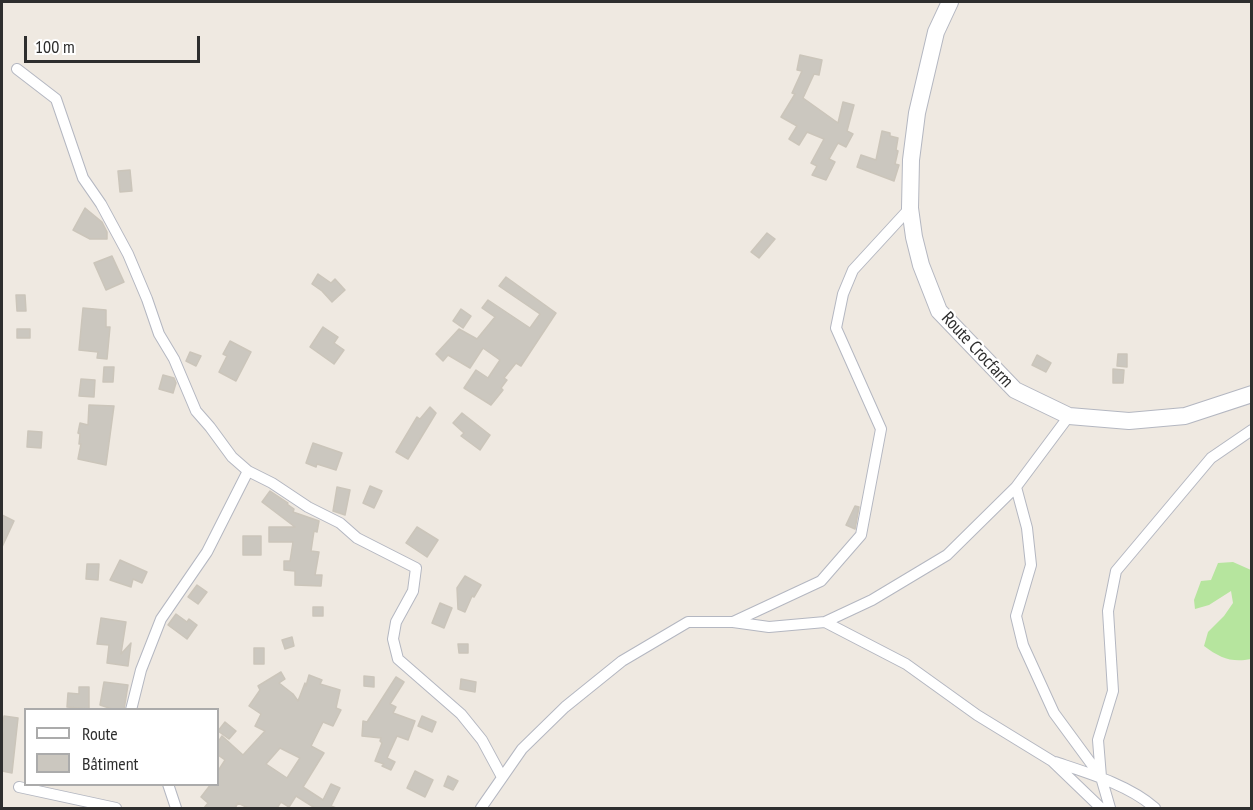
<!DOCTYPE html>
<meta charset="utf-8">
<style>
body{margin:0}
#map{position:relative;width:1253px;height:810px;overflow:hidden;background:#efe9e1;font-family:"PT Sans Narrow",sans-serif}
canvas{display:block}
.frame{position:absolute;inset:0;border:3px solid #2e2e2e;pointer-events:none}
.legend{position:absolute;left:24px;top:708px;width:195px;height:78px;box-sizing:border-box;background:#fff;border:2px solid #ababab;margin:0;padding:8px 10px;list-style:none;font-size:18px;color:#2e2e2e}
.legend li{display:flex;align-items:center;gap:12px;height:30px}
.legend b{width:30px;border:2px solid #ababab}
.scale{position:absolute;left:24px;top:36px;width:176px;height:27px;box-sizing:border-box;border:3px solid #2e2e2e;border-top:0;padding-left:8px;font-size:18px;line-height:21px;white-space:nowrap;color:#2e2e2e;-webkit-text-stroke:4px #fff;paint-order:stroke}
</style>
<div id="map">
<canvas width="1253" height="810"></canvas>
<div class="frame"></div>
<ul class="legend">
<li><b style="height:8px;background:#fff"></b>Route</li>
<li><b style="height:16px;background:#cbc7bf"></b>Bâtiment</li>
</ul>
<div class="scale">100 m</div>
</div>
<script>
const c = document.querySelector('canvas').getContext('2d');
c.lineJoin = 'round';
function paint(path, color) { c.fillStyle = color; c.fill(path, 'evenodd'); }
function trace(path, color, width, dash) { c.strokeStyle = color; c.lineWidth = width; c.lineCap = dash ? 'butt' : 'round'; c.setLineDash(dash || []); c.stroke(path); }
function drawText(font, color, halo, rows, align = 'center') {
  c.font = font + ' "PT Sans Narrow",sans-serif'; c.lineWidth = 4.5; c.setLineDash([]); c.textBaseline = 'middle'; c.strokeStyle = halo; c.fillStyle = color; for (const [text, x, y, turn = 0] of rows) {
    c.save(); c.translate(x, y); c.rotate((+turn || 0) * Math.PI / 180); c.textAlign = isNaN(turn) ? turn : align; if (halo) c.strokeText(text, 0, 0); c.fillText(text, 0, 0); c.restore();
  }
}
const green = new Path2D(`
 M1233 562 1251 570V659C1232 663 1220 658 1204 646L1208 632 1224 616 1233 603 1231 591 1209 605 1195 609 1194 600 1201 581 1211 580 1218 563Z`);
const building = new Path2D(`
 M800 55 822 60 819 75 814 74 803 98 838 123 843 102 854 105 847 131 853 134 846 147 838 143 829 159 835 162 826 180 812 175 817 166 811 163 824 139 807 132 799 145 789 139 797 126 781 117 795 94 792 93 802 71 797 70Z
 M882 131 890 133V136L898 138 896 150 898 151 895 164 899 165 894 181 857 167 861 155 876 160Z
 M130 170 132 191 120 192 118 171Z
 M85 208 102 222 107 232V239H90L73 230Z
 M767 233 775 239 759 258 751 252Z
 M112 256 124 282 106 290 94 263Z
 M318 274 331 283 335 279 345 290 332 302 322 291 312 284Z
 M506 277 556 313 521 366 516 363 504 378 507 380 501 388 503 390 491 405 464 388 476 370 488 378 500 360 483 348 470 368 448 355 443 361 436 354 459 329 477 339 495 317 482 308 488 300 530 328 540 314 499 286Z
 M16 295H25L26 311H17Z
 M83 308 106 310V327H110L107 359 97 358 98 352 79 350Z
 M461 309 471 316 463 328 453 321Z
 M323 327 338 337 334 343 344 350 334 364 310 347Z
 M17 329H30V338H17Z
 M230 341 251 352 236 381 219 372 227 356 223 354Z
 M190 352 201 356 196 366 186 361Z
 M1118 354H1127V367L1117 366Z
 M1037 355 1051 363 1046 372 1032 365Z
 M104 367H114L113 382H103Z
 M1113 369 1124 370 1123 383H1113Z
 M163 375 174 378 176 383 173 393 159 389Z
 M81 379 95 380 94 397 79 396Z
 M89 405 114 406 106 465 78 459 81 444H79L80 434 78 433 80 423 88 425Z
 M430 407 436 413 408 459 396 452 417 417 420 419Z
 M462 413 490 435 480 450 461 436 464 433 453 423Z
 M28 431 42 432 41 448 27 447Z
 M313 443 342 453 336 470 317 464 316 467 306 463Z
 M370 486 382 491 374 508 363 503Z
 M337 487 350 490 345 515 333 511Z
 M270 491 288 503 287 504 294 509 293 512 319 521 317 532 314 531 311 551 319 552 315 575H322L321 586 295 585V571L284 570V561H290L293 542H269V527H295L262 502Z
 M855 506 859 507 855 529 846 525Z
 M2 515 14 521 2 547Z
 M417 527 438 540 427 557 406 543Z
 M243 536H261V555H243Z
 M120 560 147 572 142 583 133 579 131 587 110 580Z
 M87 564H99L98 580 86 579Z
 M465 576 481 585 474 597 472 596 465 612 458 609 457 588Z
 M197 585 207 592 198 604 188 597Z
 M440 603 452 608 444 628 432 623Z
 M313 607H323V616H313Z
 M176 614 187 622 189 619 197 625 187 639 168 625Z
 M101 618 126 622 121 654 131 643 128 666 107 663 109 645 97 644Z
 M292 637 294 646 285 649 282 640Z
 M458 644H468V653H459Z
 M254 648H264V664H254Z
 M281 672 285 679 279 683 293 694 298 701 305 683 306 686 309 675 322 680 320 684 340 690 336 708 341 710 333 726 323 722 311 746 324 753 303 787 323 800 331 784 340 788 331 806 336 808H315L296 796 289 807 281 802 277 808H248L238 803 235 808H204L208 803 201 797 211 784H218V771L225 760 218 755V742L222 736 243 755 265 731 255 726 261 714 249 706 260 690 258 686ZM280 748 300 758 287 778 266 764Z
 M364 676 374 677V687L364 686Z
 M396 677 404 682 390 704 396 707 393 713 415 721 408 740 397 736 387 758 395 762 391 770 382 766 384 764 375 761 382 743 380 741 381 738 362 736 363 721 367 722Z
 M461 679 476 682 475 692 460 689Z
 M104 682 128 685 124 710H115L100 705Z
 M79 687H89V709L67 707 68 693 79 694Z
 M4 716 18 718 12 773 2 771 3 734 2 731Z
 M422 716 436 722 432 732 418 726Z
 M225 722 236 731 229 739 218 731Z
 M415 771 433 780 425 797 407 788Z
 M448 776 458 781 453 790 444 786Z`);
const street = new Path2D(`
 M17 69 56 99 83 178 101 204 128 254 147 299 159 334 174 359 196 411 210 427 232 457 248 471 272 483 308 507 340 523 357 538 416 568 413 591 396 622 393 639 398 659 461 714 482 740 502 777
 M1016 487 1027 528 1031 565 1016 616 1023 645 1054 713 1101 777 1110 808
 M733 622 821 581 861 535 881 429 836 328 843 294 853 270 910 208
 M825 622 906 664 977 715 1052 761 1101 808
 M131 710 141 670 161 619 207 552 248 471
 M1055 762C1088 773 1129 785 1155 808
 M1101 777 1098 740 1113 691 1108 611 1116 571 1211 458 1252 430
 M168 784 176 808
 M19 787 116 808
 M481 808 522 749 565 707 622 661 688 622H733L769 627 825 622 872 600 947 555 1016 487 1069 416`);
const secondary = new Path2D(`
 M950 2 936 32 917 113 911 160 910 208 914 237 921 265 939 311 1015 390 1069 416 1129 421 1185 416 1252 394`);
const streetNames = [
 ["Route Crocfarm",977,350,47]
];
paint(green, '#b6e59e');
paint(building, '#cbc7bf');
trace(building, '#cbc5ba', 1.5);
trace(street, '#b4b7c1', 12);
trace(secondary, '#b4b7c1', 18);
trace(street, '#fff', 10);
trace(secondary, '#fff', 16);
drawText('18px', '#2e2e2e', '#fff', streetNames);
</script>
